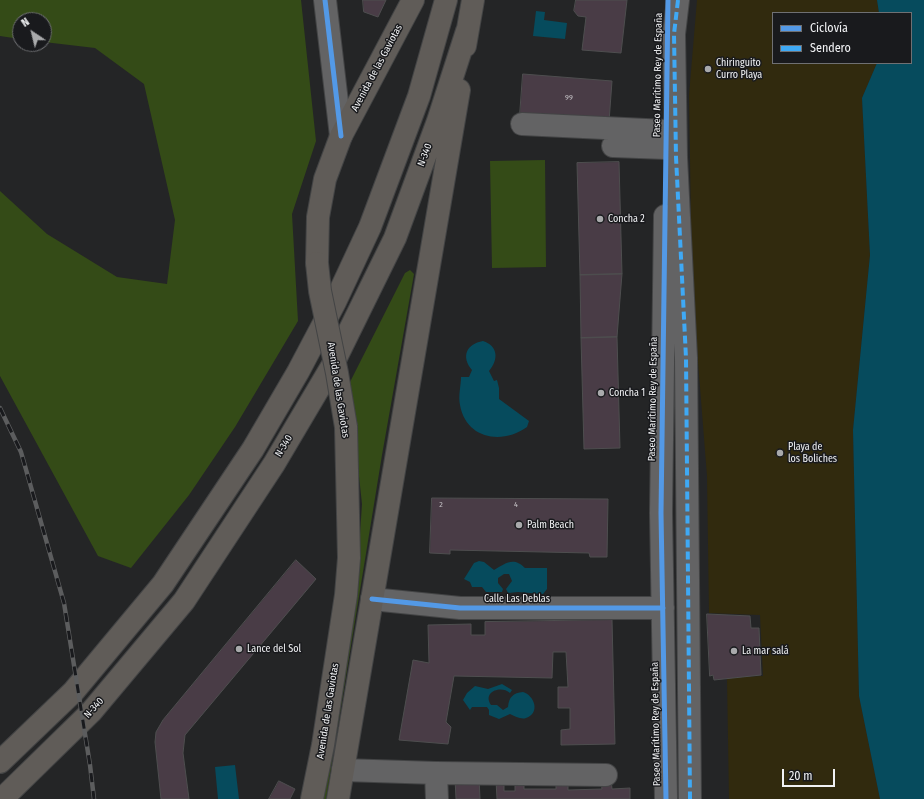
<!DOCTYPE html>
<meta charset="utf-8">
<style>
body{margin:0}
#map{position:relative;width:924px;height:799px;overflow:hidden;background:#242526;font-family:"Fira Sans Condensed",sans-serif}
canvas{display:block}
.legend{position:absolute;left:772px;top:12px;width:140px;height:52px;box-sizing:border-box;background:#191a1d;border:1px solid #6f7073;margin:0;padding:5px 7px;list-style:none;font-size:12px;color:#f1f2f4}
.legend li{display:flex;align-items:center;gap:8px;height:20px}
.legend b{width:20px;border:1px solid #6f7073}
.north{position:absolute;left:12px;top:12px;width:40px;height:40px;box-sizing:border-box;background:#191a1d;border:1px solid #6f7073;border-radius:50%;rotate:325deg;font-size:11px;font-weight:700;line-height:16px;text-align:center;color:#f1f2f4}
.north::after{content:'';display:block;margin:auto;width:14px;height:18px;background:#a9aaac;clip-path:polygon(50% 0,100% 100%,50% 72%,0 100%)}
.scale{position:absolute;left:782px;top:769px;width:53px;height:18px;box-sizing:border-box;border:2px solid #f1f2f4;border-top:0;padding-left:5px;font-size:12px;line-height:14px;white-space:nowrap;color:#f1f2f4;-webkit-text-stroke:3px #191a1d;paint-order:stroke}
</style>
<div id="map">
<canvas width="924" height="799"></canvas>
<ul class="legend">
<li><b style="height:5px;background:#5399e6"></b>Ciclovía</li>
<li><b style="height:5px;background:#3fa9f5"></b>Sendero</li>
</ul>
<div class="north">N</div>
<div class="scale">20 m</div>
</div>
<script>
const c = document.querySelector('canvas').getContext('2d');
c.lineJoin = 'round';
function paint(path, color) { c.fillStyle = color; c.fill(path, 'evenodd'); }
function trace(path, color, width, dash) { c.strokeStyle = color; c.lineWidth = width; c.lineCap = dash ? 'butt' : 'round'; c.setLineDash(dash || []); c.stroke(path); }
function drawText(font, color, halo, rows, align = 'center') {
  c.font = font + ' "Fira Sans Condensed",sans-serif'; c.lineWidth = 3; c.setLineDash([]); c.textBaseline = 'middle'; c.strokeStyle = halo; c.fillStyle = color; for (const [text, x, y, turn = 0] of rows) {
    c.save(); c.translate(x, y); c.rotate((+turn || 0) * Math.PI / 180); c.textAlign = isNaN(turn) ? turn : align; if (halo) c.strokeText(text, 0, 0); c.fillText(text, 0, 0); c.restore();
  }
}
const green = new Path2D(`
 M0 0H301L316 141 292 214 298 321 235 427 189 495 131 568 98 556 0 376V191L47 234 117 277 167 284 175 220 144 84 95 48 44 42V20H20V39L0 36Z
 M545 160 546 267 492 268 490 161Z
 M410 270 414 274 382 455 326 799H319L357 579 362 504 349 384 405 273Z`);
const sand = new Path2D(`
 M697 0H877L879 13H773V63H877L862 98 870 255 853 430 859 696 880 799H729L727 678 763 676 760 615 709 613 707 476 692 286 689 95Z`);
const water = new Path2D(`
 M877 0H924V799H880L859 696 853 430 870 255 862 98 877 63H911V13H879Z
 M536 11 545 12 544 20 567 23 565 39 533 36Z
 M483 341C498 346 499 359 489 371L494 381 497 380 499 388V399L529 421 527 427C502 445 466 439 460 405 458 396 461 385 461 377H469L472 370C461 357 466 344 483 341Z
 M479 561 484 562 494 570C505 564 513 556 525 568H547V589L543 594 518 592 508 593 506 589 512 581 509 574H504L498 578V583L503 589 502 592H486L482 587H472L470 582 464 579 474 563Z
 M502 684 512 690 510 693C501 685 482 692 491 705H497L503 710 508 707C509 697 513 693 523 692 534 695 541 713 526 718 521 720 515 716 510 714L499 719 489 715V710L487 707H472L470 710 463 700 467 693 475 686 488 689Z
 M235 765 239 799H218L215 767Z`);
const building = new Path2D(`
 M363 0H386L378 17 364 12Z
 M576 0H627L621 53 582 50 586 17 578 16 574 11Z
 M523 74 612 81 609 122 520 115Z
 M619 162 622 274 580 275 577 163Z
 M622 274 617 337 581 338 580 275Z
 M617 337 620 448 584 449 581 338Z
 M432 498 608 499 607 557H590L589 553 450 550V554L430 553Z
 M296 560 316 579 185 735 183 753 189 799H161L155 742 156 732 163 720Z
 M707 614 750 616 751 628H759L761 675 714 680 713 675 710 676Z
 M612 620 615 744 561 745V730L570 729V708H558V687H568L566 652H553L552 678 454 676 446 722 451 727 448 744 399 740 413 660 429 663 428 625 471 624V635H485V622Z
 M479 777 480 799H456L455 778Z
 M524 778V789H556V781L568 780V790L602 789 601 780 611 779 612 789 630 788V799H497L496 780 504 779V791H515V779Z
 M279 781 295 789 290 799H269Z`);
const minor = new Path2D(`
 M325 0 341 136
 M678 0 674 34 676 157 686 358 690 799
 M522 124 666 131
 M613 146 666 148
 M665 216 661 513 666 799
 M372 599 460 608H663
 M343 770 436 773 606 775
 M436 773 437 799`);
const major = new Path2D(`
 M465 46 473 0
 M317 263 318 217 325 179 341 136 413 0
 M0 762 73 692 163 584 253 449 298 372 335 302 370 227 419 96 446 0
 M2 799 91 712 184 601 274 464 332 366 395 238 438 121 467 31
 M312 799 323 745 346 595 349 558 346 427
 M338 799 459 90`);
const rail = new Path2D(`
 M0 408 21 452 64 603 90 765 94 799`);
const majorBridge = new Path2D(`
 M317 263 320 291 337 373 346 427`);
const quiet = new Path2D(`
 M678 0 674 34 676 157 686 358 690 799`);
const cycleway = new Path2D(`
 M325 0 341 136
 M372 599 460 608H663
 M666 799 661 513 668 0`);
const markers = [
 [708,69,4,"#a9aaac"],
 [600,219,4,"#a9aaac"],
 [601,393,4,"#a9aaac"],
 [780,453,4,"#a9aaac"],
 [519,525,4,"#a9aaac"],
 [239,649,4,"#a9aaac"],
 [734,651,4,"#a9aaac"]
];
const numberNames = [
 ["99",569,98],
 ["2",441,505],
 ["4",516,505]
];
const poiNames = [
 ["Chiringuito",716,63],
 ["Curro Playa",716,75],
 ["Concha 2",608,219],
 ["Concha 1",609,393],
 ["Playa de",788,447],
 ["los Boliches",788,459],
 ["Palm Beach",527,525],
 ["Lance del Sol",247,649],
 ["La mar salá",742,651]
];
const streetNames = [
 ["Avenida de las Gaviotas",377,68,-62],
 ["Paseo Marítimo Rey de España",658,75,-89],
 ["N-340",425,155,-70],
 ["Avenida de las Gaviotas",338,390,81],
 ["Paseo Marítimo Rey de España",653,399,-89],
 ["N-340",284,446,-59],
 ["Calle Las Deblas",517,599],
 ["N-340",94,708,-48],
 ["Avenida de las Gaviotas",328,711,-81],
 ["Paseo Marítimo Rey de España",656,724,-91]
];
paint(green, '#344b17');
paint(sand, '#312a0e');
paint(water, '#064b5d');
paint(building, '#493c46');
trace(building, '#4e4e4f', 1);
trace(minor, '#434445', 24);
trace(major, '#434445', 24);
trace(minor, '#636364', 22);
trace(major, '#605c58', 22);
trace(rail, '#5c5d5e', 4.5);
trace(rail, '#191a1d', 3, [9]);
trace(majorBridge, '#434445', 24, []);
trace(majorBridge, '#605c58', 22);
trace(quiet, '#3fa9f5', 4, [8, 4]);
trace(cycleway, '#5399e6', 5);
for (const [x, y, r, color] of markers) { const dot = new Path2D(); dot.arc(x, y, r, 0, 2 * Math.PI); c.fillStyle = color; c.fill(dot); trace(dot, '#191a1d', 1.5); }
drawText('8px', '#c7c4c8', null, numberNames);
drawText('10px', '#f1f2f4', '#191a1d', poiNames, 'left');
drawText('10px', '#f1f2f4', '#191a1d', streetNames);
</script>
